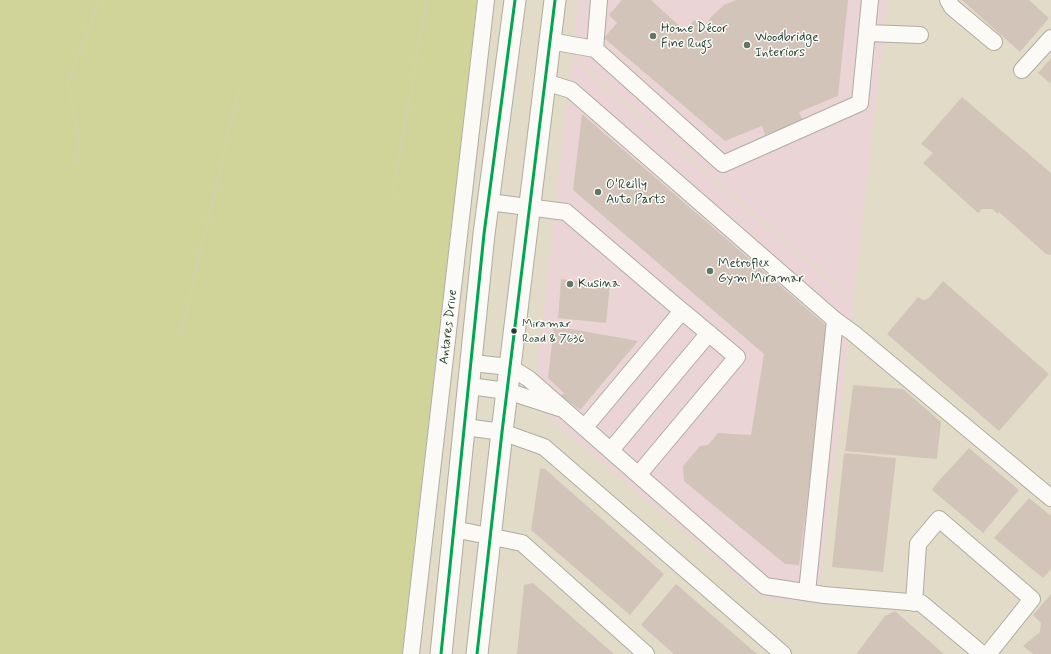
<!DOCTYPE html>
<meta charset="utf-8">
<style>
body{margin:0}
canvas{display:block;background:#e2dbc8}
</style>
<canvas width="1051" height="654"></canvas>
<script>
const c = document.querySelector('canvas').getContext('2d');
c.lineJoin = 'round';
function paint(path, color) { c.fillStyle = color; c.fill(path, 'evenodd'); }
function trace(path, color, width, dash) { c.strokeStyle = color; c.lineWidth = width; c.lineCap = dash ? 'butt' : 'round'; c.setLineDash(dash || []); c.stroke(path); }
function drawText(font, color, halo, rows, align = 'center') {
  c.font = font + ' Mynerve,sans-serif'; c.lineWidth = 3; c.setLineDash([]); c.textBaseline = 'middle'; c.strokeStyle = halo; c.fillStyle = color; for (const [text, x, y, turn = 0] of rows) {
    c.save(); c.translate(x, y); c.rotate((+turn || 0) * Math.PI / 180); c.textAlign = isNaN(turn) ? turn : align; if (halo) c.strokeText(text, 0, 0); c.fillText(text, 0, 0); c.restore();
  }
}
const built = new Path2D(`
 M578 0H888L853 298 572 56Z
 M572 59 853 301 818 604 762 598 533 404Z`);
const green = new Path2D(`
 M0 0H477L402 654H0Z`);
const building = new Path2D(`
 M622 0H651L685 31 694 20 703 27 712 16 724 5 736 0H848L838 96 799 112 803 121 765 135 762 126 725 141 604 38 617 23 609 15Z
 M962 0H1029L1049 18 1020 52Z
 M1051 58V84L1038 73Z
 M962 97 1051 173V255L1046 254 999 212 998 214 992 209H982L978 213 923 163 933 153 921 144Z
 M582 114 829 328 799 565 785 564 684 481 683 466 700 446 708 445 718 433 751 435 764 354 573 190Z
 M561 279 610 285 606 323 558 318Z
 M943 281 1049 374 999 431 887 334 918 297 923 300 928 299Z
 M554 326 638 341 580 410 561 396 564 393 548 378Z
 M853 385 903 389 941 422 937 459 845 451Z
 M969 448 1019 490 983 533 932 490 936 484Z
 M844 453 896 458 883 572 832 567Z
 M540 469H545L664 574 630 615 531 530Z
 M1029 498 1051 516V569L1043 578 994 538Z
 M533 583 614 654H517L524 585Z
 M676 584 757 654H674L641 625Z
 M1051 594V654H1033L1023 646 1040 632 1041 623 1033 615Z
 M895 611 944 654H859L857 653 885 616Z`);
const path = new Path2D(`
 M76 161 79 147 78 135 68 83 99 0
 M392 196 427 0
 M181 333 239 90`);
const minor = new Path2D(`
 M599 0 595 49 723 164 860 103 870 0
 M948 0 952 7 994 42
 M868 33 920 35
 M550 41 595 49
 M1022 70 1051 38
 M545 82 571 90 835 320 853 333 1051 498
 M489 202 566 212 682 311
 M472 363 510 367 529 379 765 586 824 595 921 603 982 654
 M469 386 507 391 559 408
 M465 427 502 432 544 447 783 654
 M585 427 682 311 737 357 639 474
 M611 450 709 333
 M454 529 522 543 646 654
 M807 592 835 320
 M914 603 918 544 939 519 1032 599 988 654
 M411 654 486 0`);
const major = new Path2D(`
 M441 654 484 234 515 0
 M477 654 502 432 555 0`);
const bus1 = new Path2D(`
 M441 654 484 234 515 0
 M477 654 502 432 555 0`);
const markers = [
 [653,36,4,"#637468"],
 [747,45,4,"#637468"],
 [598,192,4,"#637468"],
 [710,271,4,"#637468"],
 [570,284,4,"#637468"],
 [514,331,3.5,"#1f3d34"]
];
const busNames = [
 ["Miramar",522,324],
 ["Road & 7636",522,339]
];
const poiNames = [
 ["Home Décor",661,29],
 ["Fine Rugs",661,44],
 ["Woodbridge",755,38],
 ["Interiors",755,53],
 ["O'Reilly",606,185],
 ["Auto Parts",606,200],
 ["Metroflex",718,264],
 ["Gym Miramar",718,279],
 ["Kusina",578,284]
];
const streetNames = [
 ["Antares Drive",449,327,-83]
];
paint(built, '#ebd4d6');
paint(green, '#d0d498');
paint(building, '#d3c4ba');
trace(minor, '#aeada0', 18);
trace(major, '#aeada0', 23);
trace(path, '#d1d1cb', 2.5, [1, 3]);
trace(minor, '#fbfaf7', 16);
trace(major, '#fbfaf7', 21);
trace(bus1, '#00a651', 3);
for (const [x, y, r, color] of markers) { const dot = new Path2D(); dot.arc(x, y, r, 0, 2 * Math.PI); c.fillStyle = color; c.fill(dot); trace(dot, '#fdfcf7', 1.5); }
drawText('12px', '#1f3d34', '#fdfcf7', busNames, 'left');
drawText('13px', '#1f3d34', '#fdfcf7', poiNames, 'left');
drawText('13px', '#1f3d34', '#fdfcf7', streetNames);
</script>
